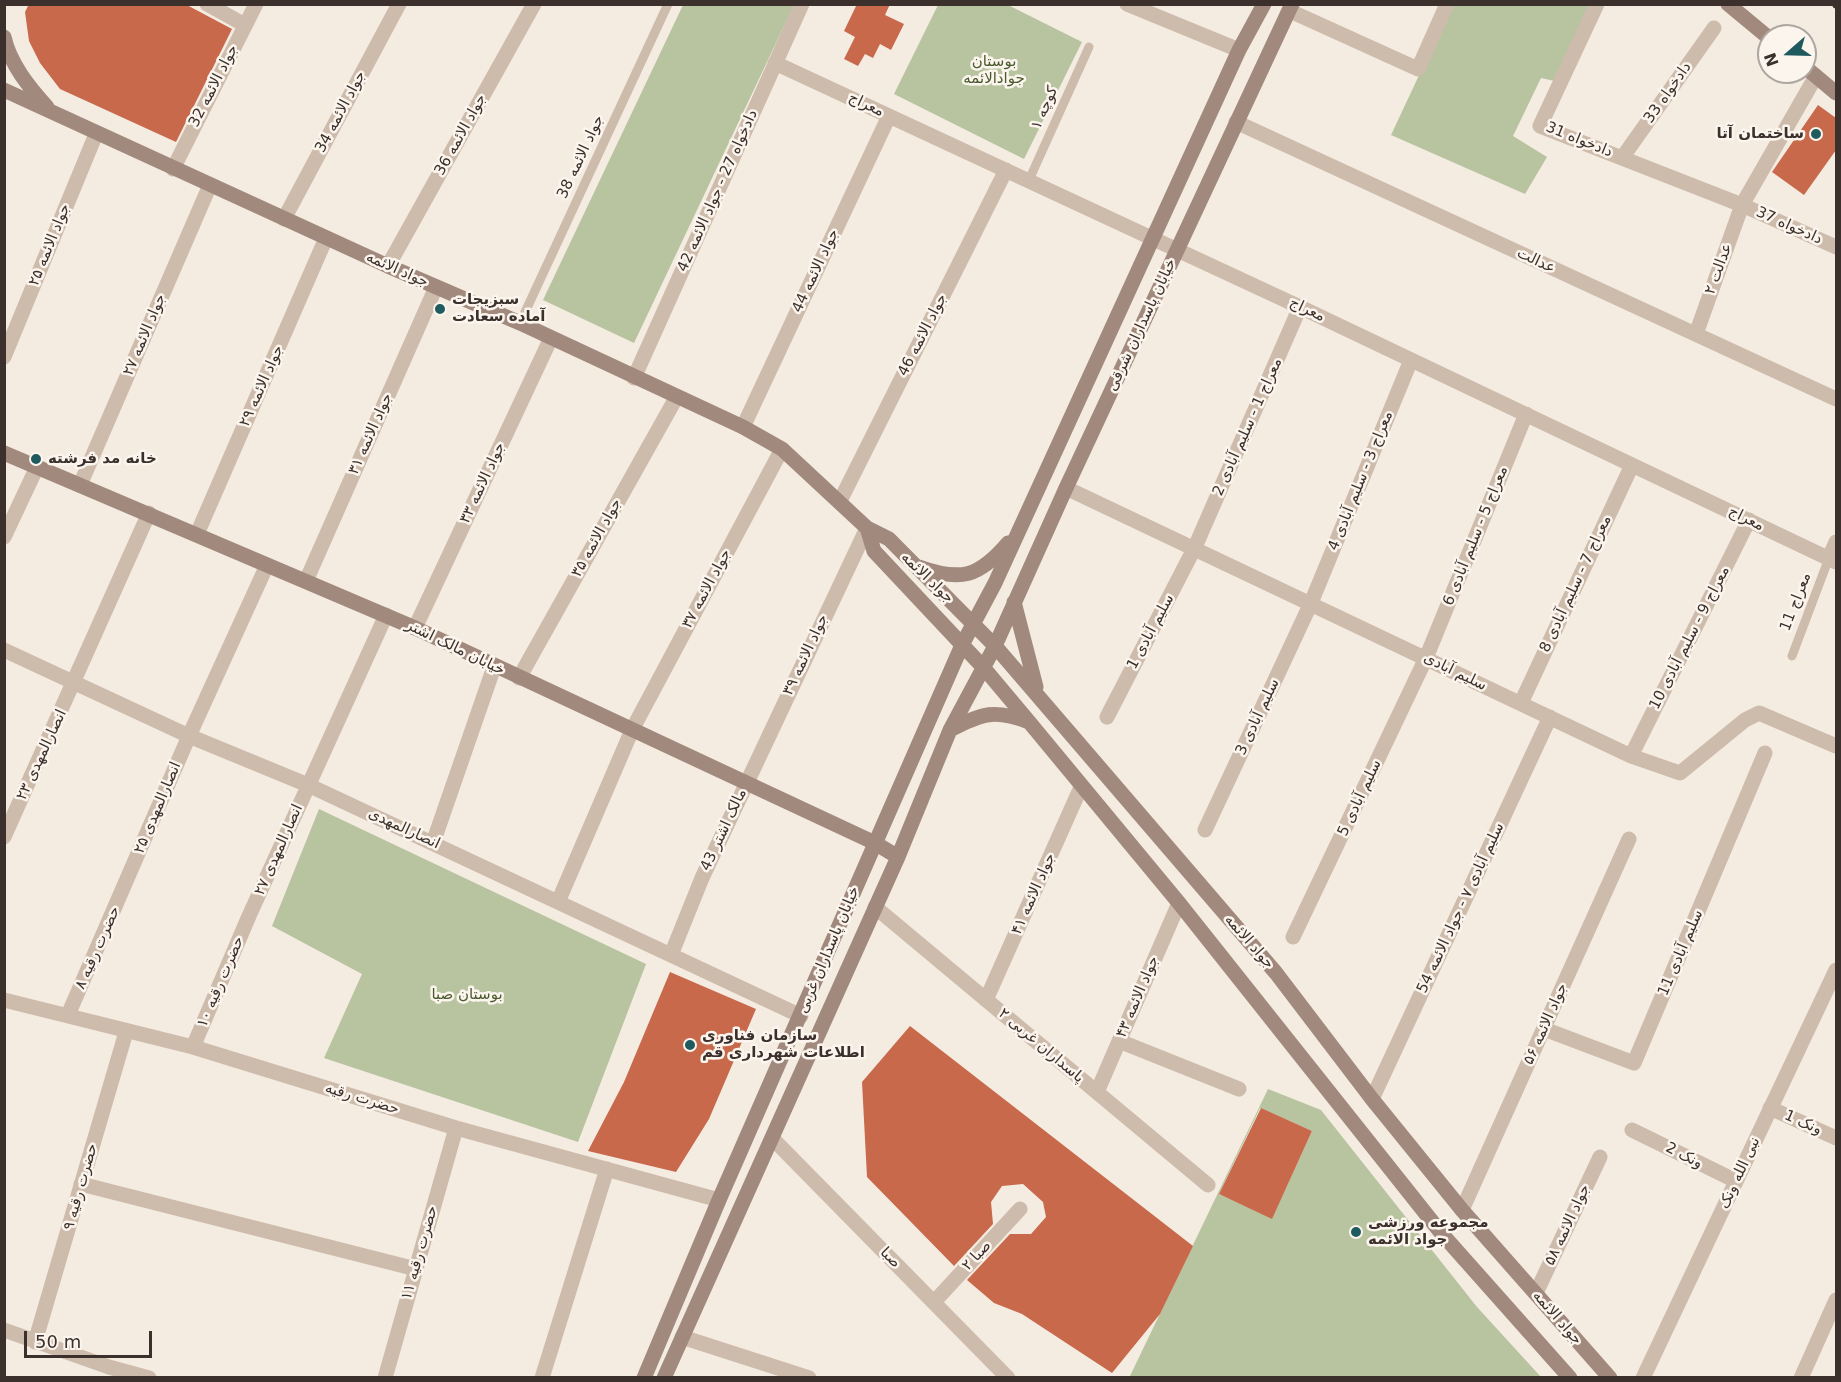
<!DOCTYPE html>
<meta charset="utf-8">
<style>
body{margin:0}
#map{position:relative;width:1841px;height:1382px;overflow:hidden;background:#f4ebe1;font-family:"DejaVu Sans",sans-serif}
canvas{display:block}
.frame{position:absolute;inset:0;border:6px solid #3b302b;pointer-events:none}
.north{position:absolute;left:1757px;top:24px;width:60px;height:60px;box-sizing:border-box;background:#fbf5ee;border:2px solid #aea6a0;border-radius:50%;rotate:250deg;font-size:16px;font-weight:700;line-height:24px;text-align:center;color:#3b302b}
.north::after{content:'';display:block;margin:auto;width:21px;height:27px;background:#1f5a5e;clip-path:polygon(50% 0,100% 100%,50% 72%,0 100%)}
.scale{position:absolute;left:24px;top:1331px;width:128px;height:27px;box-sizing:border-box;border:3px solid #3b302b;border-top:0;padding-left:8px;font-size:18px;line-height:21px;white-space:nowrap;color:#3b302b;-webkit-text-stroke:4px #fbf5ee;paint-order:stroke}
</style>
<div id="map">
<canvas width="1841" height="1382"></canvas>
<div class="frame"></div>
<div class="north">N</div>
<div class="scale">50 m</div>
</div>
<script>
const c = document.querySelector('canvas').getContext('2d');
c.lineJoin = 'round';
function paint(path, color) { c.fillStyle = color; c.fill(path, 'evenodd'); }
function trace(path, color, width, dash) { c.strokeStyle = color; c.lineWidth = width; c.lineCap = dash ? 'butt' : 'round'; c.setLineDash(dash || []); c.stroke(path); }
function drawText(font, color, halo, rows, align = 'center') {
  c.font = font + ' "DejaVu Sans","Noto Sans Arabic",sans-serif'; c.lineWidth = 5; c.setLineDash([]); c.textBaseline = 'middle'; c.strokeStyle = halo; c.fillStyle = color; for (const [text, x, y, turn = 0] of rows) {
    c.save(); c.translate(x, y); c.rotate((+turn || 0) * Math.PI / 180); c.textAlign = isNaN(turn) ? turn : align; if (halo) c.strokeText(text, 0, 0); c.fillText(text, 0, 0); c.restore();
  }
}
const green = new Path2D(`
 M683 5H794L634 343 543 300Z
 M938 5H1008L1082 42 1024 159 894 94Z
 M1452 5H1596L1559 82 1541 78 1513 136 1547 157 1525 194 1391 135Z
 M319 809 646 964 578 1142 324 1058 362 974 272 926Z
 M1268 1089 1321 1110 1477 1307 1541 1377 1130 1376ZM1260 1108 1312 1131 1272 1218 1219 1194Z`);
const building = new Path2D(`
 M29 4H185L232 29 176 142 60 89 40 63 29 41 25 12Z
 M857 4H890L885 15 904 24 891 50 880 44 873 58 865 54 858 66 844 59 855 37 844 31Z
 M1818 105 1836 118V150L1804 195 1772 172Z
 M670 972 756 1009 709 1119 676 1172 588 1151 624 1082Z
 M910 1026 1193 1246 1160 1314 1112 1373 1022 1314 994 1303 967 1280 1010 1234H1031L1046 1217 1043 1202 1023 1184 1002 1186 991 1202 993 1224 954 1266 867 1177 862 1082Z
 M1261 1108 1312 1131 1272 1219 1219 1194Z`);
const lane = new Path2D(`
 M1029 180 1089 47
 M520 323 668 4
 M1792 656 1829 558`);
const street = new Path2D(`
 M207 4 245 25
 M1127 4 1239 50
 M1597 4 1540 126 1742 205 1836 247
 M1290 11 1418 69 1447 4
 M775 63 1300 307 1836 562
 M1236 122 1836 399
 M1622 158 1714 28
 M173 169 256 4
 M284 219 399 4
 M388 266 534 4
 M1696 334 1742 205 1816 76
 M4 357 96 134
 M634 378 802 4
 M743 427 889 116
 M80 485 210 185
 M1066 488 1631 756 1680 773 1745 720 1759 713 1836 746
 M840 501 1006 170
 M197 534 326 238
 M4 537 37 467
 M1829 558 1836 542
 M306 581 436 287
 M415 628 551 338
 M4 650 189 736 308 785 801 1016
 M519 678 676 398
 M1521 703 1632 465
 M1107 717 1195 547 1300 307
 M1631 756 1749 520
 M1205 830 1311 603 1411 360
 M4 837 149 513
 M433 843 494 667
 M558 902 632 730 782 449
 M875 907 1208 1185
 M1293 937 1426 658 1526 414
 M671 955 702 878 867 528
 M4 1000 193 1047 456 1128 719 1200
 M986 1000 1081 787
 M68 1015 189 736 267 565
 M1544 1029 1634 1063 1765 753
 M1119 1041 1239 1089
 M193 1047 249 916 386 615
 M1097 1092 1179 903
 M1372 1099 1550 717
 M1770 1108 1836 1138
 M1632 1130 1736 1181
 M772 1138 1008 1378
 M81 1184 416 1269
 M1462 1210 1629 839
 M1536 1293 1600 1157
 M934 1302 1020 1209
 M4 1330 109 1367 149 1378
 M682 1337 809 1378
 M35 1342 126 1032
 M385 1378 456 1128
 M542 1378 607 1169
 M1643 1378 1836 970
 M1801 1378 1836 1300`);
const secondary = new Path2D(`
 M1728 4 1769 38
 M4 37C10 64 29 87 47 107
 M1805 67 1836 93
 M4 90 388 266 520 323 743 427 782 449 867 528 889 539 995 646 1276 973 1372 1099 1462 1210 1610 1378
 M4 453 415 628 875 843 898 857
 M867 528 874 551 983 667 1030 723 1179 903 1442 1234 1570 1378
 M919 567C961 582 979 577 1008 543
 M1014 602 1036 687
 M950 730C982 713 995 709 1029 722
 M644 1378 719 1200 962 645 995 583 1239 50 1264 4
 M664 1378 898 857 950 730 995 646 1066 488 1292 4`);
const rail = new Path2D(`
 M1836 4V5`);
const markers = [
 [1816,134,6,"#1f5a5e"],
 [440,309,6,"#1f5a5e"],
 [36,459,6,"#1f5a5e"],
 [690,1045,6,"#1f5a5e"],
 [1356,1232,6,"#1f5a5e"]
];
const parkNames = [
 ["بوستان",994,62],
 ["جوادالائمه",994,79],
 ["بوستان صبا",467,995]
];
const streetNames = [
 ["جواد الائمه 32",214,86,-63],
 ["دادخواه 33",1668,93,-55],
 ["معراج",866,105,25],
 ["کوچه ۱",1045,108,-66],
 ["جواد الائمه 34",341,112,-62],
 ["جواد الائمه 36",461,135,-61],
 ["دادخواه 31",1579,140,22],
 ["جواد الائمه 38",581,157,-65],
 ["دادخواه 27 - جواد الائمه 42",718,191,-66],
 ["دادخواه 37",1789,226,24],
 ["جواد الائمه ۲۵",50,245,-68],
 ["عدالت",1536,261,25],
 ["عدالت ۲",1719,269,-70],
 ["جواد الائمه",397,270,24],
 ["جواد الائمه 44",816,271,-65],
 ["معراج",1307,310,25],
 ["خیابان پاسداران شرقی",1142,325,-65],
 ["جواد الائمه ۲۷",145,335,-67],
 ["جواد الائمه 46",923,335,-63],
 ["جواد الائمه ۲۹",262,386,-66],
 ["معراج 1 - سلیم آبادی 2",1248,427,-66],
 ["جواد الائمه ۳۱",371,434,-66],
 ["معراج 3 - سلیم آبادی 4",1361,481,-68],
 ["جواد الائمه ۳۳",483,483,-65],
 ["معراج",1746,519,26],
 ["معراج 5 - سلیم آبادی 6",1476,536,-68],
 ["جواد الائمه ۳۵",597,538,-61],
 ["جواد الائمه",927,578,44],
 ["معراج 7 - سلیم آبادی 8",1576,584,-65],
 ["جواد الائمه ۳۷",707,589,-62],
 ["معراج 11",1796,602,-69],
 ["سلیم آبادی 1",1151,632,-62],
 ["معراج 9 - سلیم آبادی 10",1690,638,-63],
 ["خیابان مالک اشتر",455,648,26],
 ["جواد الائمه ۳۹",806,655,-65],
 ["سلیم آبادی",1455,672,26],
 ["سلیم آبادی 3",1258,717,-65],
 ["انصارالمهدی ۲۳",42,755,-65],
 ["سلیم آبادی 5",1360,798,-65],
 ["انصارالمهدی ۲۵",158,808,-67],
 ["انصارالمهدی",404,829,25],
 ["مالک اشتر 43",724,830,-65],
 ["انصارالمهدی ۲۷",279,850,-66],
 ["جواد الائمه ۴۱",1034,894,-66],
 ["سلیم آبادی ۷ - جواد الائمه 54",1461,908,-65],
 ["جواد الائمه",1249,942,49],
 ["حضرت رقیه ۸",98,948,-66],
 ["خیابان پاسداران غربی",829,950,-67],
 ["سلیم آبادی 11",1681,953,-67],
 ["حضرت رقیه ۱۰",221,982,-67],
 ["جواد الائمه ۴۳",1138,997,-67],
 ["جواد الائمه ۵۶",1546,1024,-66],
 ["پاسداران غربی ۲",1041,1046,40],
 ["حضرت رقیه",362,1099,17],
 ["ونک 1",1803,1123,24],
 ["ونک 2",1684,1156,27],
 ["نبی الله ونک",1740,1173,-65],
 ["حضرت رقیه ۹",81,1187,-74],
 ["جواد الائمه ۵۸",1568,1225,-65],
 ["حضرت رقیه ۱۱",420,1253,-74],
 ["صبا ۲",977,1256,-47],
 ["صبا",890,1258,45],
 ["جواد الائمه",1557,1318,49]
];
const poiNames = [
 ["ساختمان آتا",1804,134,"right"],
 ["سبزیجات",452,300],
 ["آماده سعادت",452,317],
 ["خانه مد فرشته",48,459],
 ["سازمان فناوری",702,1036],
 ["اطلاعات شهرداری قم",702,1053],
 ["مجموعه ورزشی",1368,1223],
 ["جواد الائمه",1368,1240]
];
paint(green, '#b8c4a0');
paint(building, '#c8694b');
trace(lane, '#cdbbac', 9);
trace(street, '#cdbbac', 15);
trace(secondary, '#a18a7d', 15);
trace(rail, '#3b302b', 7);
trace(rail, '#fbf5ee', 4.5, [14]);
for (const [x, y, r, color] of markers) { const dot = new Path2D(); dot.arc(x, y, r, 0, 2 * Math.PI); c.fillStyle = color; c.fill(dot); trace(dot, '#fbf5ee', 2); }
drawText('15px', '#4a5a2e', '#fbf5ee', parkNames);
drawText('15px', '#3b302b', '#fbf5ee', streetNames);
drawText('bold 15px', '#3b302b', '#fbf5ee', poiNames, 'left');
</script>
